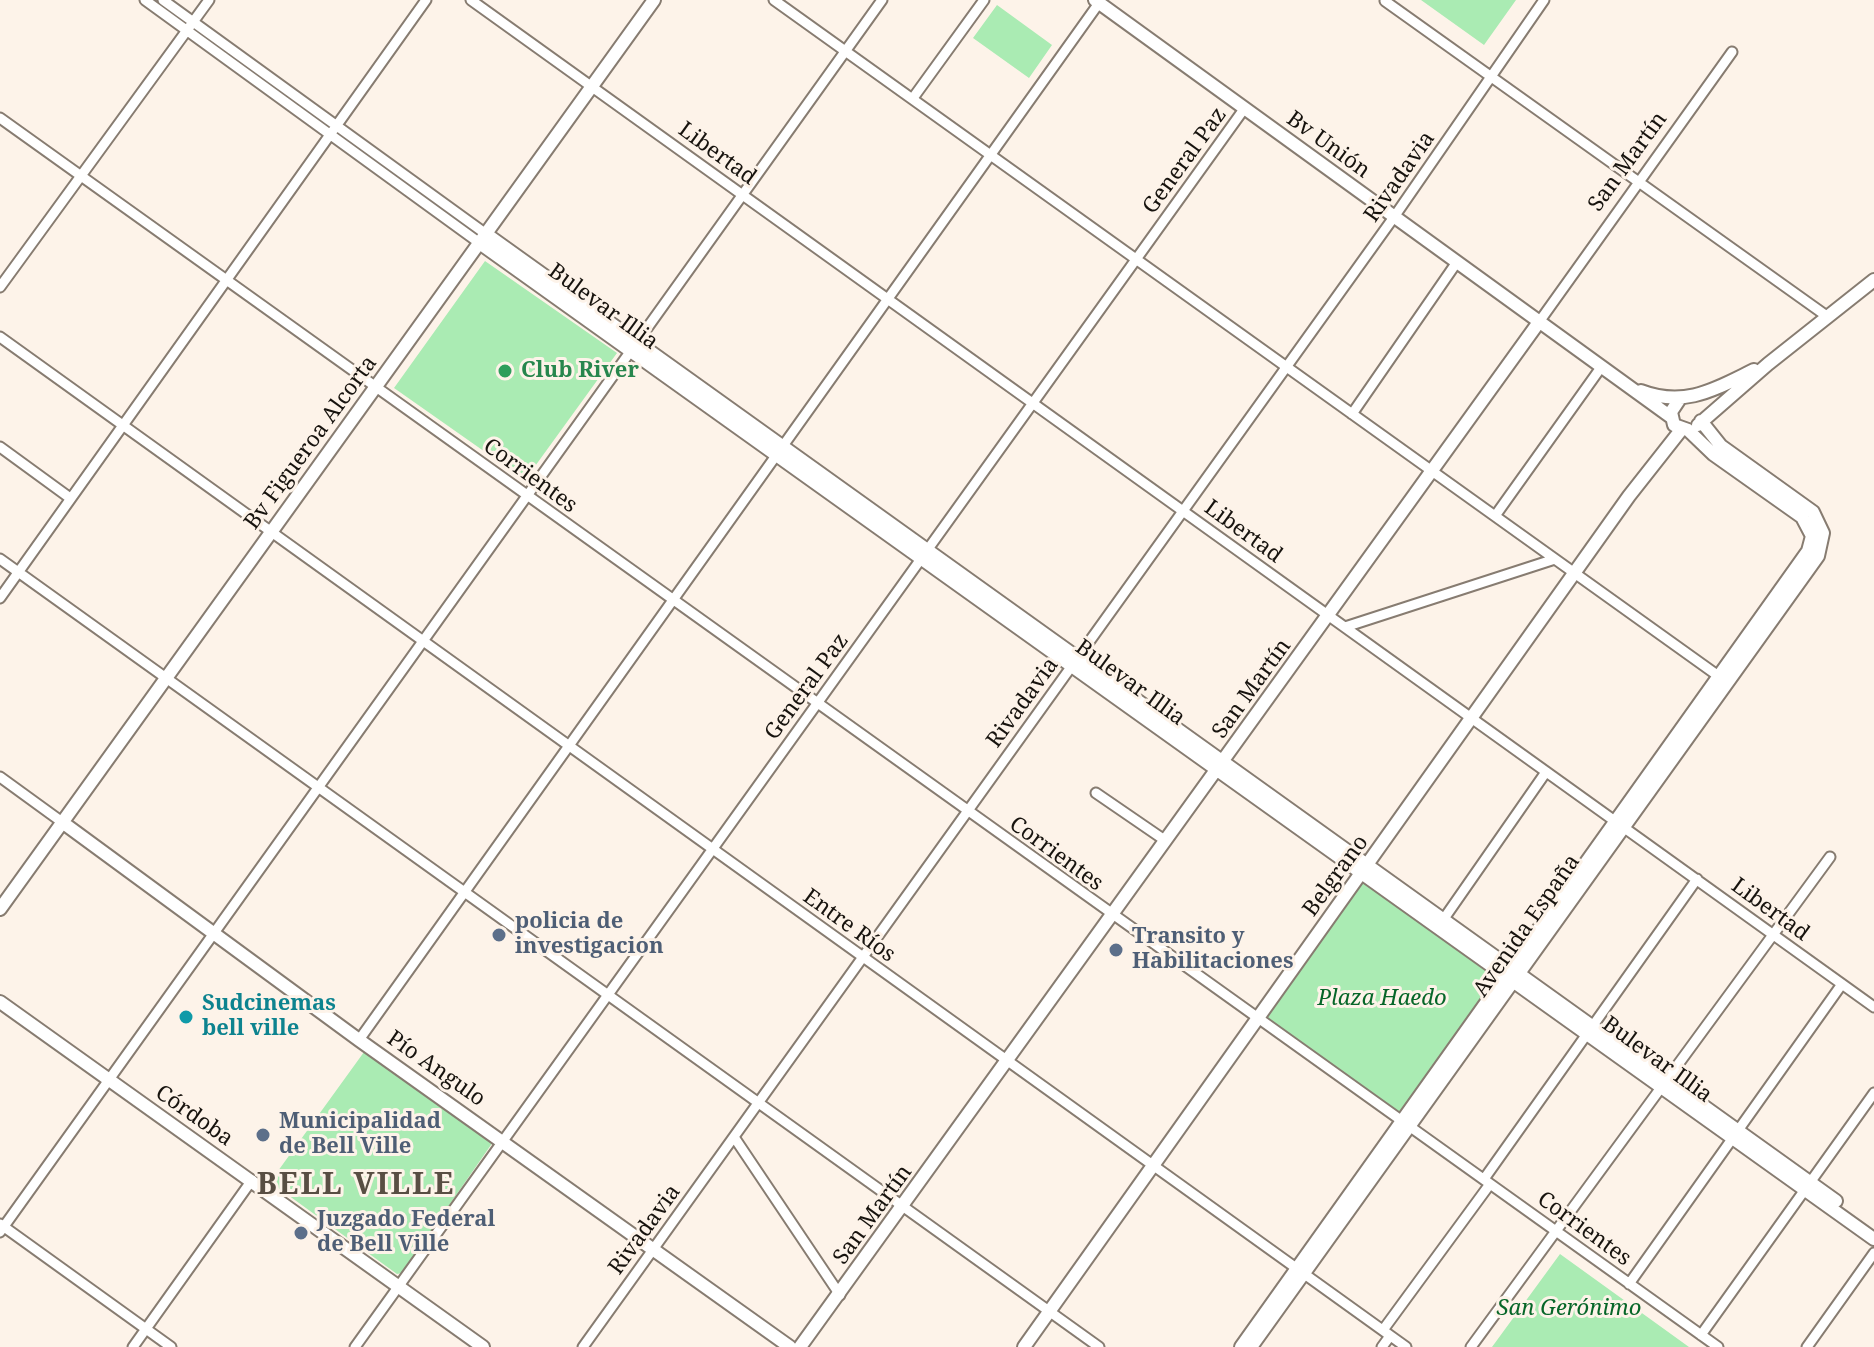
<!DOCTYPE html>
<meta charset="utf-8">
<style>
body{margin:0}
canvas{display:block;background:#fdf3e9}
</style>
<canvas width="1874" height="1347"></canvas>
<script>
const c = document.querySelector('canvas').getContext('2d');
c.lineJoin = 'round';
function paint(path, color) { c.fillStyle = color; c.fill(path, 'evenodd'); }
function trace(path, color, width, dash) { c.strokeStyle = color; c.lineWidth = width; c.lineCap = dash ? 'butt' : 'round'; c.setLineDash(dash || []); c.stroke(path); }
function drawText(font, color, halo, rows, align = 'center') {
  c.font = font + ' "Noto Serif",serif'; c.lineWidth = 6; c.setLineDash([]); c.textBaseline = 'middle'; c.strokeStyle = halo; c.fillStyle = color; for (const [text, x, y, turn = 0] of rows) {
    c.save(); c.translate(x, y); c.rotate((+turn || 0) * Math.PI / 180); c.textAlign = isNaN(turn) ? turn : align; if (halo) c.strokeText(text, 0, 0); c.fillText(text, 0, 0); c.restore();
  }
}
const green = new Path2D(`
 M1421 0H1516L1484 45Z
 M997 5 1052 45 1029 78 973 38Z
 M485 261 617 353 525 480 394 388Z
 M1364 879 1500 976 1400 1117 1265 1021Z
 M364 1052 493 1142 402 1273 397 1274 270 1182Z
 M1560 1254 1689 1347H1492Z`);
const street = new Path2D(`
 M145 0 481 244
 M163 0 486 234
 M471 0 1874 1007
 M774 0 1724 680
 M1385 1 1828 317
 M913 98 984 0
 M0 118 1718 1347
 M0 287 209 0
 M1539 322 1732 52
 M0 337 1406 1347
 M1352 414 1457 262
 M0 447 70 498
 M1495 516 1602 366
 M0 559 1099 1347
 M0 598 426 0
 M1345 627 1555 559
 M0 777 62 822
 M1096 793 1166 841
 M1443 920 1546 772
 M359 1040 1099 3
 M734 1137 840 1295
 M1484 1179 1697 879
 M0 1224 171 1347
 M0 1232 882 0
 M1629 1284 1842 984
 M1383 1330 1490 1184
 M1701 1335 1874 1093
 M133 1347 252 1180
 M355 1347 1244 109
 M583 1347 1394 217 1544 0
 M1382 1347 1390 1336
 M1471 1347 1830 857
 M1807 1347 1874 1253`);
const secondary = new Path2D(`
 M1095 0 1671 417
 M486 234 1836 1201
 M481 244 1874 1239
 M1641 391C1685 408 1715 389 1754 370
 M1698 425 1768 364 1874 280
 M62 822 359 1040 790 1347
 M0 909 654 0
 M0 1002 483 1347
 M800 1347 1539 322
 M1024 1347 1629 496 1681 430
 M1241 1347 1808 551 1812 536 1802 517 1713 454 1688 430 1674 425 1671 412 1679 400
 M1251 1347 1818 556 1823 533 1813 512 1721 446 1701 421`);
const markers = [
 [505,371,8,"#2e9e5b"],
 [499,935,8,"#5c6f8a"],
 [1116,950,8,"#5c6f8a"],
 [186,1017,8,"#0f9aa8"],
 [263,1135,8,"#5c6f8a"],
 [301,1233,8,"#5c6f8a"]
];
const streetNames = [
 ["Bv Unión",1328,145,36],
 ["Libertad",717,154,36],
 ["General Paz",1185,161,-54],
 ["San Martín",1628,162,-54],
 ["Rivadavia",1400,177,-55],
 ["Bulevar Illia",603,307,36],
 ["Bv Figueroa Alcorta",311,443,-54],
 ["Corrientes",530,476,36],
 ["Libertad",1243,532,36],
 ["Bulevar Illia",1130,683,36],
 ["General Paz",807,687,-54],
 ["San Martín",1252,689,-54],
 ["Rivadavia",1023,703,-54],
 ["Corrientes",1056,854,36],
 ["Belgrano",1336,876,-54],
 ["Libertad",1770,910,36],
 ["Entre Ríos",849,926,36],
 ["Avenida España",1527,926,-55],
 ["Bulevar Illia",1657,1060,36],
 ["Pío Angulo",436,1069,35],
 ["Córdoba",194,1116,35],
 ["San Martín",873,1215,-54],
 ["Corrientes",1584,1229,36],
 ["Rivadavia",645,1230,-54]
];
const leisureNames = [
 ["Club River",521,371]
];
const serviceNames = [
 ["policia de",515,922],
 ["investigacion",515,947],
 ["Transito y",1132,937],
 ["Habilitaciones",1132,962],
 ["Municipalidad",279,1122],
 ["de Bell Ville",279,1147],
 ["Juzgado Federal",317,1220],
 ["de Bell Ville",317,1245]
];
const parkNames = [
 ["Plaza Haedo",1382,999],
 ["San Gerónimo",1569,1309]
];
const cultureNames = [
 ["Sudcinemas",202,1004],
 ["bell ville",202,1029]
];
const districtNames = [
 ["BELL VILLE",356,1185]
];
paint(green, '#aaebb3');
trace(street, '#877c71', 13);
trace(secondary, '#877c71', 16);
trace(street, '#fff', 9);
trace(secondary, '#fff', 12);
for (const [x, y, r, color] of markers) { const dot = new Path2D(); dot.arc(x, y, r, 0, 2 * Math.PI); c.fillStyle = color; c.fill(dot); trace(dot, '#fdf3e9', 3); }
drawText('22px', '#17130e', '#fdf3e9', streetNames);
drawText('bold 22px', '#27864d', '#fdf3e9', leisureNames, 'left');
drawText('bold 22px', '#4e5e75', '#fdf3e9', serviceNames, 'left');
drawText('italic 22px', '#066628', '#fdf3e9', parkNames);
drawText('bold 22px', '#0d838f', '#fdf3e9', cultureNames, 'left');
c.letterSpacing = '2px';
drawText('bold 30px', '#584e43', '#fdf3e9', districtNames);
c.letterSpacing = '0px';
</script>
